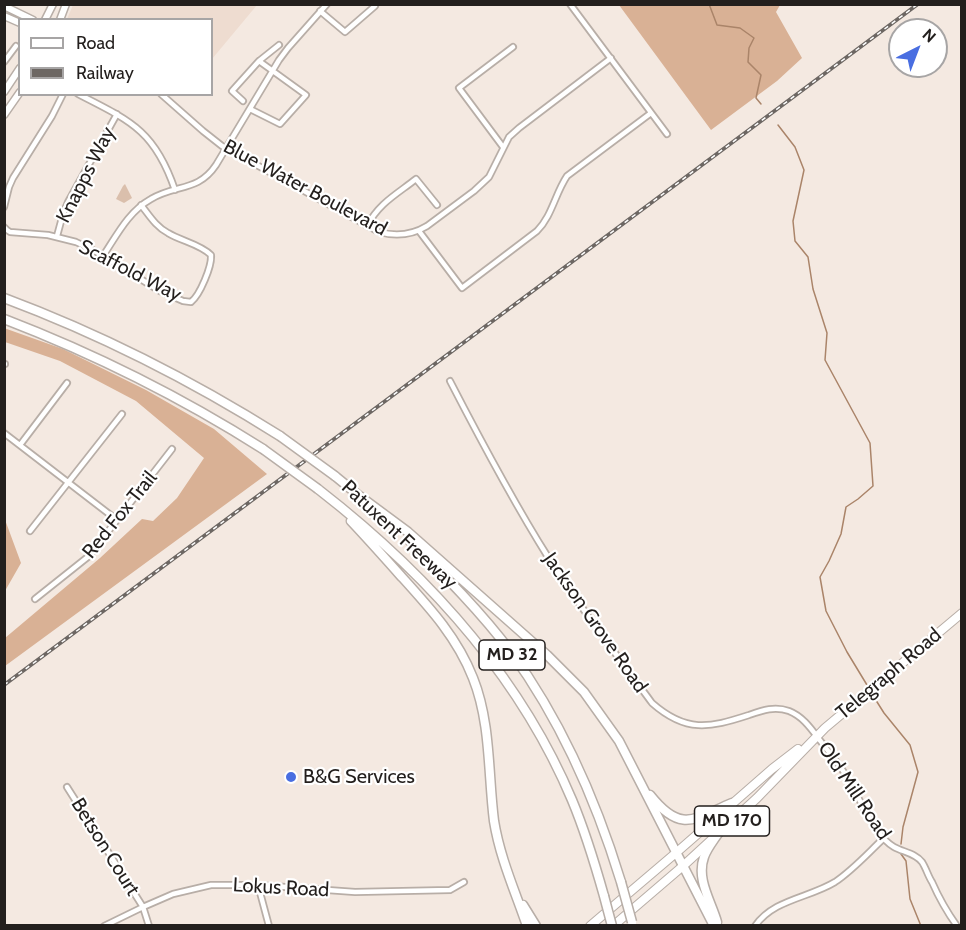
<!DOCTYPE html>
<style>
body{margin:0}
#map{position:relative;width:966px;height:930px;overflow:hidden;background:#f4e9e1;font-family:Cabin,sans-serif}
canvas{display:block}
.frame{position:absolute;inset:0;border:6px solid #231f1d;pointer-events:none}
.legend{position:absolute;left:18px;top:18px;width:195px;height:78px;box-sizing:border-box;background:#fff;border:2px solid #a7a5a5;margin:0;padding:8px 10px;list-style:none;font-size:18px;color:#231f1d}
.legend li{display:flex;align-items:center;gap:12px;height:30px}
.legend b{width:30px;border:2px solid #a7a5a5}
.north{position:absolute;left:888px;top:18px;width:60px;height:60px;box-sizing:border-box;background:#fff;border:2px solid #a7a5a5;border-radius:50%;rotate:42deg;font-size:16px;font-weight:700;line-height:24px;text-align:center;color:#231f1d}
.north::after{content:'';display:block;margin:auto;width:21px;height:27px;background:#496ee1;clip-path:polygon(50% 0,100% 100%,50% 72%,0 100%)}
</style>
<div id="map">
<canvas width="966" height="930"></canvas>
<div class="frame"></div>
<ul class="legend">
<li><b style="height:8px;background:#fff"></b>Road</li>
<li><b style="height:8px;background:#6d6763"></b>Railway</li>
</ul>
<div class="north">N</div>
</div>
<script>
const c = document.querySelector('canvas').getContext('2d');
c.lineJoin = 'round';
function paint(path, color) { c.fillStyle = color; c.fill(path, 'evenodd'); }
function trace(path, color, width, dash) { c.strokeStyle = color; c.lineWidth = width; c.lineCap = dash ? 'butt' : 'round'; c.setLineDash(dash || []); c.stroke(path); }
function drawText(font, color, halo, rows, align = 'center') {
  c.font = font + ' Cabin,sans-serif'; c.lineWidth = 4.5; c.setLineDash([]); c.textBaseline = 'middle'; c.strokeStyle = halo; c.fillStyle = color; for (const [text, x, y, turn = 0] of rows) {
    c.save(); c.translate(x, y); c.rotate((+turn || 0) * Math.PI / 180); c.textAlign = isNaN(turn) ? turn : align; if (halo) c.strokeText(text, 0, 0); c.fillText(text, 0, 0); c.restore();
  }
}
const built = new Path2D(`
 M73 5V4L257 5 212 59V20L67 19Z`);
const green = new Path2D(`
 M125 184 132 198 124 203 116 199 123 186Z`);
const forest = new Path2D(`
 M619 5H780L776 12 802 58 777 81 711 130Z
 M4 328 63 349 146 390 214 429 267 474 5 666V638L100 558 142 519 153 521 177 498 204 458 136 401 60 361 5 342Z
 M4 517 21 563 5 591H4Z`);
const stream = new Path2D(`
 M709 4 717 25 740 28 754 38 749 48 748 62 761 75 756 98 761 104
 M778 125 795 147 804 170 793 221 795 241 808 257 813 289 827 333 825 360 870 443 873 486 858 499 846 507 841 534 829 561 820 577 826 611 847 652 867 685
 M872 694 884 713 910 745 918 772 903 827 901 844
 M901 854 906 861 910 899 921 926`);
const minor = new Path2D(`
 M570 4 667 134
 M320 11 345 32 375 6 373 4
 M259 61 279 45
 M4 62 16 46
 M78 94C131 121 155 131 175 190
 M161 94 203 131 222 146 379 232C397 237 412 235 427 226L474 191 489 177 509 137 519 128 611 58
 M243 101 232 91 259 61 306 95 280 124 250 109
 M503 147 459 88 513 47
 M4 207 9 187 13 178 52 116 63 94
 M367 226C379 203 397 194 416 179L437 205
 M4 227 7 230 10 232 48 235 76 242 95 251 160 291 183 301 191 302C200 295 212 266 211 255 200 244 181 241 168 233 156 227 149 215 141 205
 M419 231 462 288 537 231C552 216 555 194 567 176L651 113
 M57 236 63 214 68 202 117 114
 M103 256C117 235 128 212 151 199 176 184 198 192 216 165L279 60 288 48 327 4
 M4 364H5
 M450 381C481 441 512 500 548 557 580 608 617 655 652 703 686 733 709 728 749 715 763 710 775 706 789 711 804 717 812 730 822 743 831 755 841 766 848 779 858 796 866 815 878 831 882 837 887 843 894 847 903 852 915 853 922 862 926 868 928 876 932 882 939 898 947 912 957 926
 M4 433 117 520
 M20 445 67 383
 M30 531 122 414
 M35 599 89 556 172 449
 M67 787 143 907 149 926
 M258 885 269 926
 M104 926 143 907 173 894 211 885H258L355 892 450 890 464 882
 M755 926C774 899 809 898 835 882 853 870 868 853 884 838`);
const tertiary = new Path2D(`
 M4 6 33 20
 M4 16 20 23
 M45 20 53 4
 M60 20 66 4
 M4 92 20 68
 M4 115 20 92`);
const primary = new Path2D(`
 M590 926 677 852 772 769 798 749
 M613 926 683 866 757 798 825 728 962 613`);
const motorway = new Path2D(`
 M4 298C103 335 191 380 280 436
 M4 319C95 354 181 397 263 449
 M335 476 357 494
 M318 489C425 572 519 674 572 800 585 831 595 864 604 896
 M354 492 408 532 547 655 584 692 619 741 714 926
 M351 521C368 539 384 557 400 575 429 607 457 637 473 678 491 723 488 774 494 821 500 858 515 891 527 926
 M409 540C445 576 481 612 511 652 562 722 596 800 621 882
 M650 795C681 834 694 819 732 803
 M523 905 536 926
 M717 922C711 901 696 879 704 857 707 848 714 840 719 832`);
const rail = new Path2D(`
 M4 685 918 4`);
const motorwayBridge = new Path2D(`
 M280 436 335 476
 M263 449 318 489
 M621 882 632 922
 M604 896 612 926`);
const markers = [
 [291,777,6,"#496ee1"]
];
const shields = [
 [512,655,66],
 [732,821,75]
];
const shieldNames = [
 ["MD 32",512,655],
 ["MD 170",732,821]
];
const streetNames = [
 ["Knapps Way",86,175,-63],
 ["Blue Water Boulevard",305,188,28],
 ["Scaffold Way",130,271,27],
 ["Red Fox Trail",120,515,-51],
 ["Patuxent Freeway",399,535,43],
 ["Jackson Grove Road",595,623,55],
 ["Telegraph Road",889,674,-40],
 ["Old Mill Road",854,791,56],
 ["Betson Court",105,847,58],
 ["Lokus Road",281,888,3]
];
const poiNames = [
 ["B&G Services",303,777]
];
paint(built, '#eedcd0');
paint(green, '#dabfac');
paint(forest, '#d9b195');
trace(stream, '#aa8469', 1.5);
trace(minor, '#b8aea7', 8);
trace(tertiary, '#b8aea7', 9);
trace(primary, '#b8aea7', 10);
trace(motorway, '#b8aea7', 11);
trace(minor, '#fff', 4.5);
trace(tertiary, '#fff', 6);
trace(primary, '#fff', 8);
trace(motorway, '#fff', 8);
trace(rail, '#6d6763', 4);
trace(rail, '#fff', 1.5, [4.5]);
trace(motorwayBridge, '#b8aea7', 11, []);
trace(motorwayBridge, '#fff', 8);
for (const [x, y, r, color] of markers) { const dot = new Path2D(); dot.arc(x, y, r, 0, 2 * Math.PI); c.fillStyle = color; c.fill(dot); trace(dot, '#fff', 2); }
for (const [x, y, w] of shields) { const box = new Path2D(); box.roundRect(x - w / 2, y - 15, w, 30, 4.5); c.fillStyle = '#fff'; c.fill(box); trace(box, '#231f1d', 1.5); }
drawText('bold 18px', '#231f1d', null, shieldNames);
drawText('20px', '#231f1d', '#fff', streetNames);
drawText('20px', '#231f1d', '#fff', poiNames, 'left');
</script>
